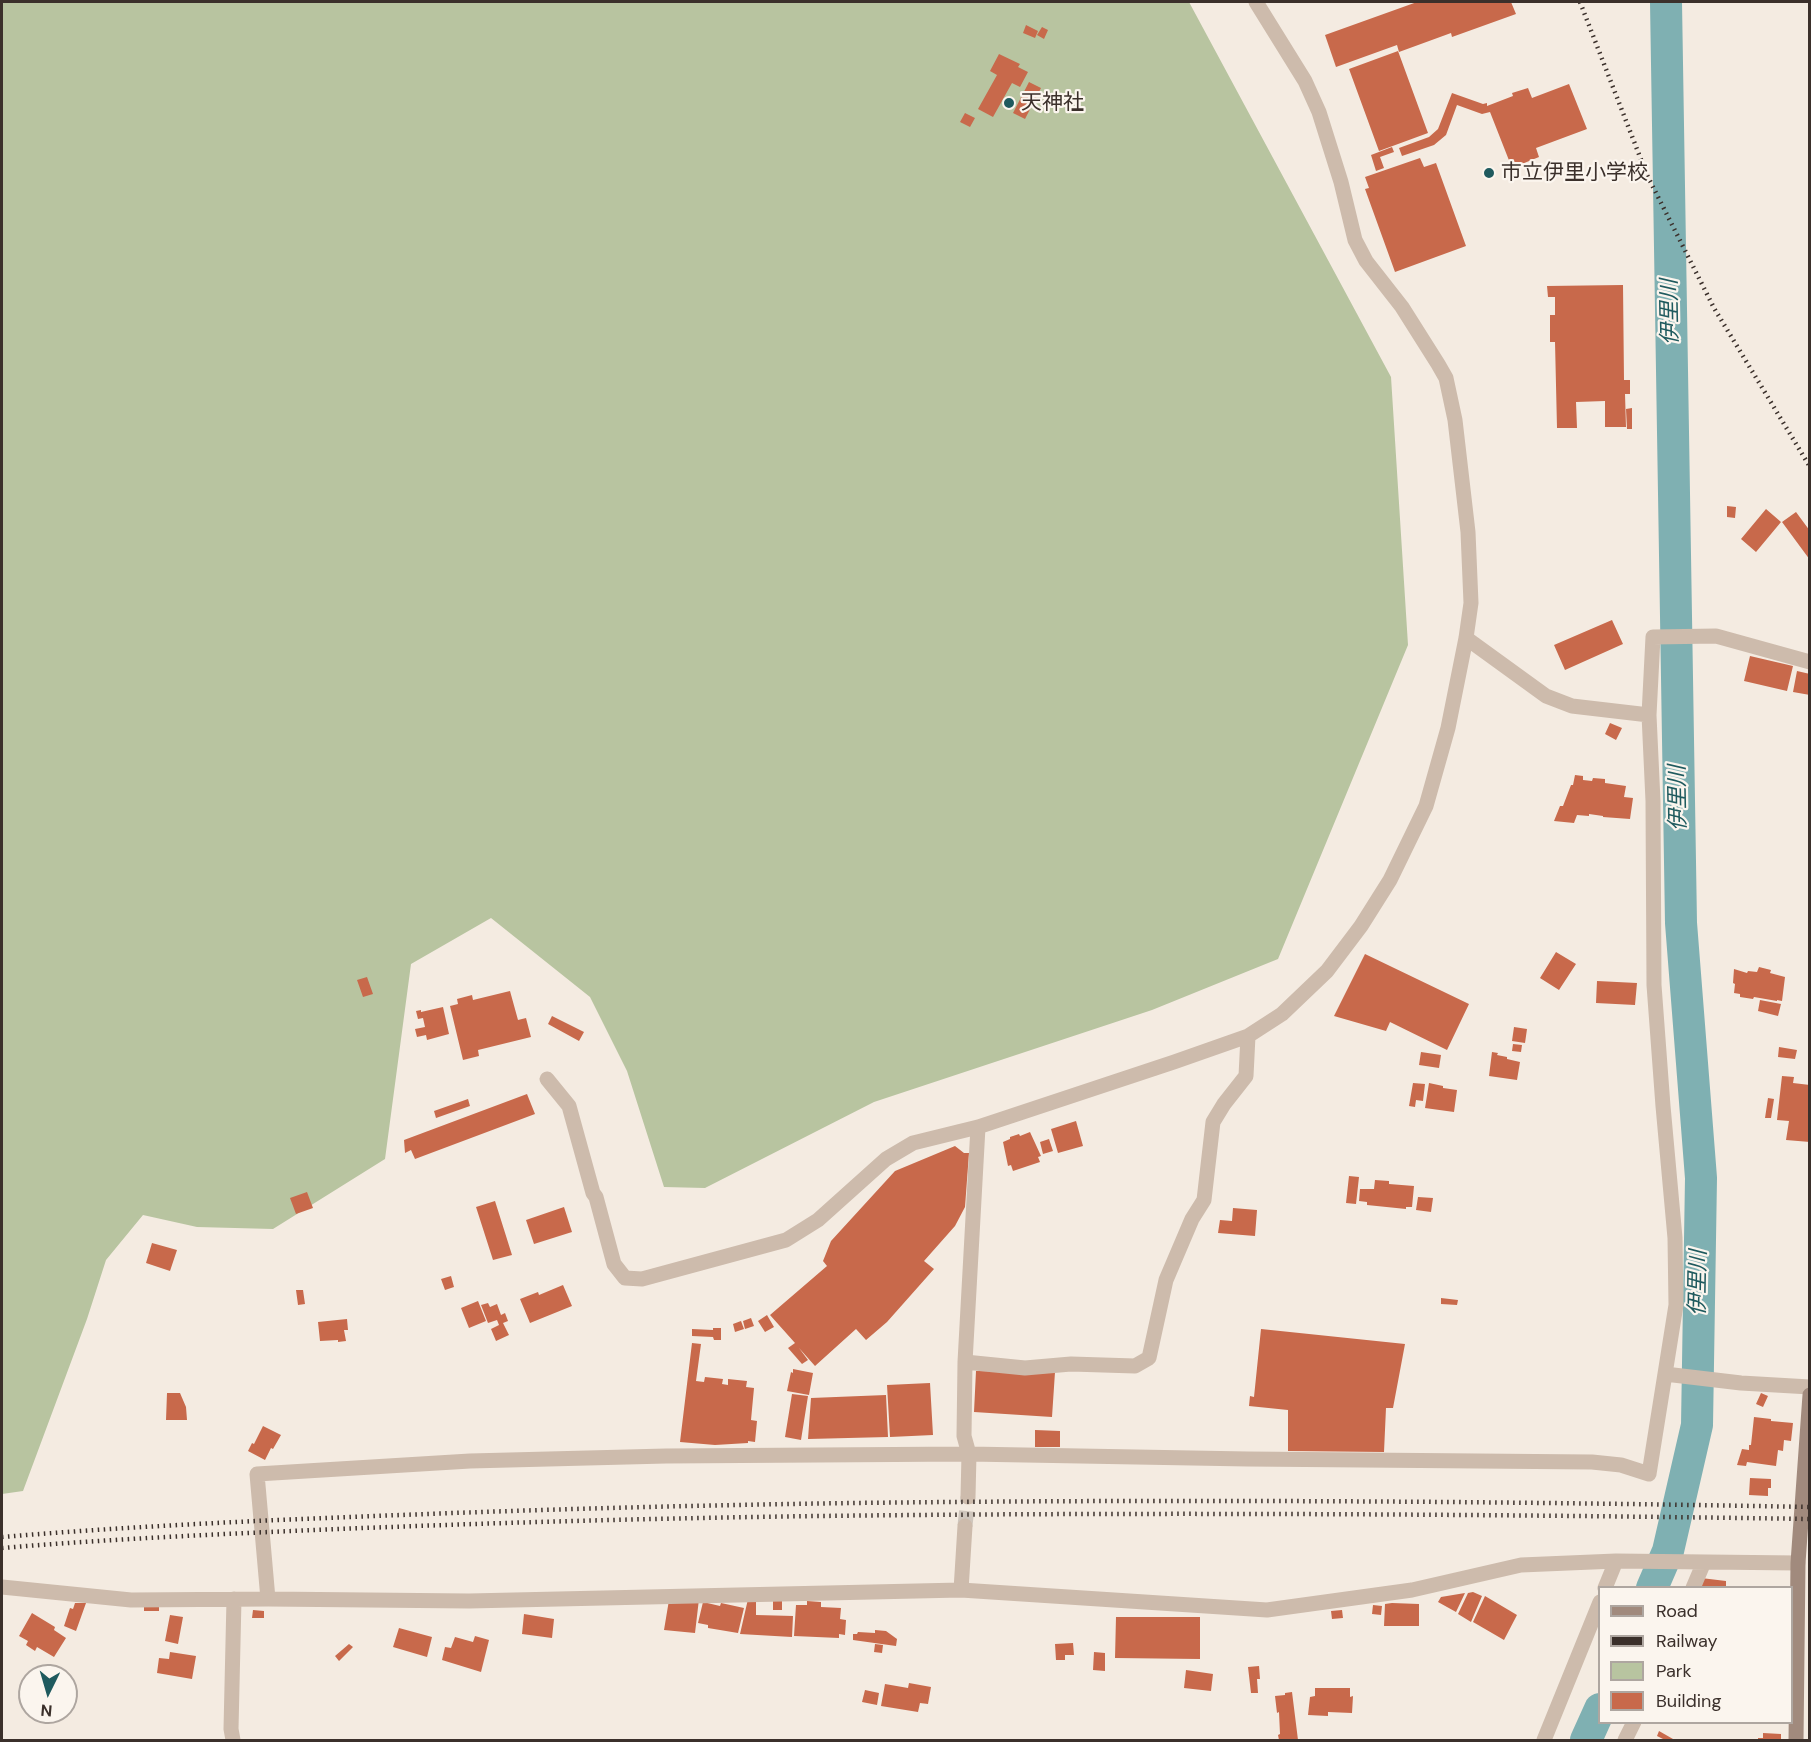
<!DOCTYPE html>
<meta charset="utf-8">
<style>
body{margin:0}
#map{position:relative;width:1811px;height:1742px;overflow:hidden;background:#f4ebe1;font-family:"DM Sans",sans-serif}
canvas{display:block}
.frame{position:absolute;inset:0;border:3px solid #3b302b;pointer-events:none}
.legend{position:absolute;left:1598px;top:1586px;width:195px;height:138px;box-sizing:border-box;background:#fbf5ee;border:2px solid #aea6a0;margin:0;padding:8px 10px;list-style:none;font-size:18px;color:#3b302b}
.legend li{display:flex;align-items:center;gap:12px;height:30px}
.legend b{width:30px;border:2px solid #aea6a0}
.north{position:absolute;left:18px;top:1664px;width:60px;height:60px;box-sizing:border-box;background:#fbf5ee;border:2px solid #aea6a0;border-radius:50%;rotate:185deg;font-size:16px;font-weight:700;line-height:24px;text-align:center;color:#3b302b}
.north::after{content:'';display:block;margin:auto;width:21px;height:27px;background:#1f5a5e;clip-path:polygon(50% 0,100% 100%,50% 72%,0 100%)}
</style>
<div id="map">
<canvas width="1811" height="1742"></canvas>
<div class="frame"></div>
<ul class="legend">
<li><b style="height:8px;background:#a18a7d"></b>Road</li>
<li><b style="height:8px;background:#3b302b"></b>Railway</li>
<li><b style="height:16px;background:#b8c4a0"></b>Park</li>
<li><b style="height:16px;background:#c8694b"></b>Building</li>
</ul>
<div class="north">N</div>
</div>
<script>
const c = document.querySelector('canvas').getContext('2d');
c.lineJoin = 'round';
function paint(path, color) { c.fillStyle = color; c.fill(path, 'evenodd'); }
function trace(path, color, width, dash) { c.strokeStyle = color; c.lineWidth = width; c.lineCap = dash ? 'butt' : 'round'; c.setLineDash(dash || []); c.stroke(path); }
function drawText(font, color, halo, rows, align = 'center') {
  c.font = font + ' "DM Sans","Noto Sans JP",sans-serif'; c.lineWidth = 4.5; c.setLineDash([]); c.textBaseline = 'middle'; c.strokeStyle = halo; c.fillStyle = color; for (const [text, x, y, turn = 0] of rows) {
    c.save(); c.translate(x, y); c.rotate((+turn || 0) * Math.PI / 180); c.textAlign = isNaN(turn) ? turn : align; if (halo) c.strokeText(text, 0, 0); c.fillText(text, 0, 0); c.restore();
  }
}
const green = new Path2D(`
 M2 2H1189L1391 377 1408 645 1278 959 1152 1010 874 1102 705 1188 664 1187 627 1071 590 997 491 918 411 964 385 1159 273 1229 197 1227 143 1215 106 1260 87 1319 23 1491 2 1494Z`);
const river = new Path2D(`
 M1652 1588 1668 1551 1697 1425 1701 1178 1681 923 1666 2
 M1586 1740 1600 1709`);
const building = new Path2D(`
 M1417 2H1511L1516 14 1452 37 1451 33 1399 52 1397 45 1336 67 1325 35Z
 M1026 25 1038 31 1035 38 1023 33Z
 M1042 27 1048 30 1044 39 1037 35Z
 M1398 51 1428 133 1379 151 1349 69Z
 M999 54 1020 64 1018 67 1028 72 1020 87 1012 83 993 117 978 109 997 75 990 71Z
 M1029 82 1041 88 1025 119 1013 113Z
 M1569 84 1587 129 1536 148 1539 157 1512 168 1490 112 1482 114 1457 105 1446 135 1434 145 1402 156 1399 148 1429 137 1438 129 1452 93 1483 104 1487 103V106L1513 96 1512 93 1528 88 1532 98Z
 M965 113 975 118 970 127 960 122Z
 M1392 147 1394 152 1380 157 1384 168 1376 171 1371 155Z
 M1420 158 1424 167 1436 163 1466 246 1395 272 1365 189 1369 188 1365 177Z
 M1623 285 1624 380H1630V394H1625L1626 427H1605V401L1576 402 1577 428H1557L1555 342H1550V315H1555V297H1548L1547 286Z
 M1632 408V429H1627L1626 409Z
 M1727 506 1736 507 1735 518 1727 517Z
 M1766 509 1781 522 1756 552 1741 539Z
 M1796 512 1810 531V560L1782 522Z
 M1612 620 1623 644 1565 670 1554 645Z
 M1750 656 1793 666 1787 691 1744 681Z
 M1797 671 1810 674V695L1793 692Z
 M1610 723 1622 728 1616 740 1605 734Z
 M1575 775 1583 776V780L1592 781 1593 778 1605 779V783L1626 786 1624 797 1633 798 1630 819 1603 817V816L1589 814V816L1577 815 1574 823 1554 821 1560 806H1563L1571 785H1573Z
 M1556 952 1576 964 1559 990 1540 978Z
 M1365 954 1469 1004 1447 1050 1390 1022 1386 1031 1334 1016Z
 M1759 967 1771 970 1770 973 1785 977 1782 1001 1777 1000V1001L1754 997 1753 999 1740 997V994L1734 993 1735 984 1733 983 1734 969 1747 973 1748 971 1757 972Z
 M367 977 373 994 363 997 357 980Z
 M1597 981 1637 983 1635 1005 1596 1003Z
 M510 991 518 1020 526 1018 531 1037 478 1050 479 1056 463 1060 450 1006 458 1004 457 999 472 995 473 1000Z
 M1760 1000 1781 1004 1778 1016 1758 1011Z
 M443 1007 449 1034 427 1040 426 1035 417 1037 415 1029 425 1027 423 1018 418 1019 416 1011 421 1010V1012Z
 M552 1016 584 1032 579 1041 548 1024Z
 M1514 1027 1527 1029 1525 1043 1512 1041Z
 M1513 1044 1522 1045 1521 1052 1512 1051Z
 M1779 1047 1797 1050 1795 1059 1778 1057Z
 M1421 1052 1441 1055 1439 1068 1419 1065Z
 M1492 1052 1498 1053 1497 1055 1507 1057V1059L1520 1062 1517 1080 1489 1076Z
 M1782 1076 1794 1077 1793 1083 1810 1085V1142L1786 1140 1789 1121 1777 1120Z
 M1413 1083 1425 1084 1423 1101 1416 1100 1415 1107 1409 1106Z
 M1429 1083 1443 1086V1088L1457 1090 1454 1112 1425 1108Z
 M527 1094 535 1114 415 1159 411 1150 405 1153 404 1140Z
 M1768 1098 1774 1099 1771 1118H1765Z
 M468 1099 470 1106 436 1118 434 1111Z
 M1076 1121 1083 1146 1058 1153 1051 1129Z
 M1030 1132 1041 1156 1038 1157 1040 1162 1013 1171 1011 1165 1008 1166 1003 1142 1010 1139V1137L1019 1134 1020 1136Z
 M1049 1139 1053 1151 1043 1154 1040 1142Z
 M955 1146 964 1153H969L965 1207 955 1226 924 1261 934 1269 887 1322 866 1340 856 1329 815 1366 799 1348 808 1360 802 1364 788 1348 795 1343 770 1315 827 1266 823 1261 831 1241 895 1171Z
 M1349 1176 1359 1177 1356 1204 1346 1203Z
 M1375 1180 1389 1181V1184L1414 1186 1412 1207H1406V1209L1367 1205V1202L1359 1201 1360 1189H1374Z
 M307 1192 313 1208 296 1214 290 1198Z
 M1418 1197 1433 1198 1431 1212 1416 1210Z
 M495 1201 512 1255 493 1260 476 1207Z
 M564 1207 572 1232 534 1244 526 1220Z
 M1233 1208 1257 1210 1255 1236 1218 1233 1220 1220 1232 1221Z
 M152 1243 177 1250 170 1271 146 1263Z
 M451 1276 454 1287 445 1290 441 1279Z
 M563 1285 572 1306 530 1323 520 1299 538 1292 539 1295Z
 M296 1290H303L305 1304 298 1305Z
 M1441 1298 1458 1300 1457 1305 1441 1304Z
 M478 1301 486 1321 469 1328 461 1308Z
 M488 1303 490 1307 497 1304 501 1315 505 1313 508 1321 503 1323 509 1335 496 1341 491 1329 499 1325 497 1320 488 1323 481 1305Z
 M767 1315 774 1327 765 1332 758 1321Z
 M751 1318 754 1326 745 1329 743 1321Z
 M347 1319 348 1330H344L346 1341 338 1342V1340L320 1341 318 1322Z
 M741 1321 744 1329 735 1332 733 1324Z
 M713 1328H721V1340H714L713 1337 692 1336V1329L713 1330Z
 M1261 1329 1405 1344 1393 1408H1386L1384 1452 1288 1451V1410L1249 1406 1250 1396 1254 1397Z
 M692 1343 701 1344 696 1381 704 1382 705 1377 723 1379 722 1384 728 1385V1379L747 1381 746 1387 754 1388 751 1420 757 1421 755 1442 748 1441V1443L715 1445 680 1442Z
 M793 1369 813 1373 809 1395 787 1391 791 1372 793 1373Z
 M976 1371 1055 1372 1052 1417 974 1412Z
 M930 1383 933 1435 890 1437 887 1385Z
 M167 1393H180L186 1407 187 1420H166Z
 M1761 1393 1768 1396 1763 1407 1756 1404Z
 M792 1394 808 1396 801 1440 785 1437Z
 M886 1395 888 1437 808 1439 811 1398Z
 M1754 1417 1771 1419V1421L1793 1423 1791 1441 1784 1440 1783 1451 1778 1450 1776 1466 1747 1462 1746 1466 1737 1465 1742 1449 1749 1450V1445H1751Z
 M263 1426 281 1435 273 1449 271 1448 265 1460 248 1451 252 1443 254 1444Z
 M1035 1430 1060 1431V1447H1035Z
 M1750 1478 1771 1479V1488H1768V1496L1749 1495Z
 M1701 1578 1726 1581V1588H1697Z
 M1473 1592 1482 1596 1471 1622 1458 1614 1468 1593Z
 M1465 1593 1456 1612 1438 1602 1441 1597Z
 M1485 1596 1517 1615 1504 1640 1473 1622Z
 M699 1599 695 1633 664 1630 669 1600Z
 M748 1599H756V1615L793 1616 792 1637 740 1634Z
 M773 1601H782V1610H773Z
 M807 1601 821 1602V1607L841 1608 840 1619 846 1620 845 1635 839 1634V1638L794 1636 796 1605H807Z
 M703 1602 720 1606 721 1603 744 1608 738 1633 708 1628V1625L698 1623Z
 M75 1603H86L76 1631 64 1626 70 1608 73 1609Z
 M1392 1603 1419 1604V1626H1384L1385 1604Z
 M159 1604V1611H144V1605Z
 M1373 1605 1382 1606 1381 1615 1372 1614Z
 M253 1610 264 1611V1618H252Z
 M1342 1610 1343 1618 1332 1619 1331 1611Z
 M32 1613 55 1627 54 1630 66 1638 54 1657 37 1647 35 1651 26 1645 28 1641 19 1636Z
 M524 1614 554 1619 552 1638 522 1634Z
 M170 1615 183 1617 178 1644 165 1641Z
 M1116 1617H1200V1659L1115 1658Z
 M399 1628 432 1637 427 1657 393 1647Z
 M875 1630 886 1631 897 1639 896 1646 853 1640V1634H857L858 1632 875 1633Z
 M475 1636 489 1640 481 1672 442 1660 445 1647 451 1648 455 1637 473 1642Z
 M1073 1643 1074 1655H1065V1660H1056L1055 1644Z
 M349 1644 353 1647 339 1661 335 1656Z
 M875 1644 883 1645 882 1653 874 1652Z
 M170 1652 196 1656 192 1679 157 1673 159 1658 169 1659Z
 M1094 1652 1105 1653V1671L1093 1670Z
 M1259 1666 1260 1679H1257L1258 1693H1251L1248 1667Z
 M1186 1670 1213 1674 1211 1691 1184 1688Z
 M909 1683 931 1687 928 1704 920 1703 918 1712 881 1706 885 1684 908 1688Z
 M1315 1688H1350V1697L1353 1696 1352 1713 1328 1712V1716L1308 1715 1310 1697 1315 1696Z
 M865 1690 879 1693 877 1705 862 1702Z
 M1292 1692 1298 1740H1279L1278 1735 1280 1734 1279 1712 1277 1713 1275 1696 1285 1695V1693Z
 M1659 1731 1673 1739 1672 1740H1665L1657 1736Z
 M1763 1733 1781 1734V1740H1758V1738H1763Z`);
const streetTunnel = new Path2D(`
 M965 1526 968 1497`);
const street = new Path2D(`
 M1466 638 1546 696 1572 706 1649 715
 M547 1079 569 1106 593 1193 596 1197 614 1264 625 1278 642 1279 786 1240 818 1220 886 1159 913 1143 978 1127 1174 1062 1248 1036 1282 1014 1327 971 1361 926 1390 880 1426 806 1448 728 1466 638 1471 603 1468 532 1455 420 1446 378 1438 364 1402 307 1366 261 1355 240 1341 182 1319 112 1305 81 1256 2
 M965 1362 1025 1368 1071 1364 1135 1366 1149 1358 1166 1280 1192 1219 1204 1200 1213 1122 1224 1104 1246 1076 1248 1036
 M1665 1374 1741 1383 1810 1387
 M968 1497 969 1454 964 1436 965 1362 978 1127
 M2 1587 131 1600 268 1599 469 1601 961 1590 1267 1610 1412 1590 1521 1565 1616 1561 1798 1563
 M1605 1588 1616 1561
 M1693 1588 1704 1562
 M961 1590 965 1526
 M268 1599 257 1474 470 1461 666 1456 969 1454 1248 1459 1592 1462 1621 1465 1649 1474 1676 1305 1675 1238 1663 1106 1654 985 1653 801 1649 715 1653 637 1716 636 1810 662
 M233 1740 231 1729 234 1599
 M1544 1740 1600 1602
 M1625 1740 1634 1722`);
const secondary = new Path2D(`
 M1796 1740 1798 1563 1810 1395`);
const rail = new Path2D(`
 M1580 2 1647 175 1714 308 1810 467
 M2 1537C134 1526 268 1520 401 1515 552 1509 704 1505 855 1503 1173 1499 1491 1501 1810 1507
 M2 1548C122 1538 243 1533 364 1528 516 1522 667 1518 819 1516 1149 1512 1479 1514 1810 1519`);
const markers = [
 [1009,103,6,"#1f5a5e"],
 [1489,173,6,"#1f5a5e"]
];
const poiNames = [
 ["天神社",1021,103],
 ["市立伊里小学校",1501,173]
];
const waterNames = [
 ["伊里川",1671,312,-91],
 ["伊里川",1679,798,-91],
 ["伊里川",1699,1283,-89]
];
paint(green, '#b8c4a0');
trace(river, '#7fb0b2', 32);
paint(building, '#c8694b');
trace(streetTunnel, '#cfc6bd', 15, [15, 8]);
trace(street, '#cdbbac', 15);
trace(secondary, '#a18a7d', 15);
trace(rail, '#3b302b', 4.5, [1.5, 4.5]);
for (const [x, y, r, color] of markers) { const dot = new Path2D(); dot.arc(x, y, r, 0, 2 * Math.PI); c.fillStyle = color; c.fill(dot); trace(dot, '#fbf5ee', 2); }
drawText('21px', '#3b302b', '#fbf5ee', poiNames, 'left');
drawText('italic 22px', '#1f5a5e', '#fbf5ee', waterNames);
</script>
